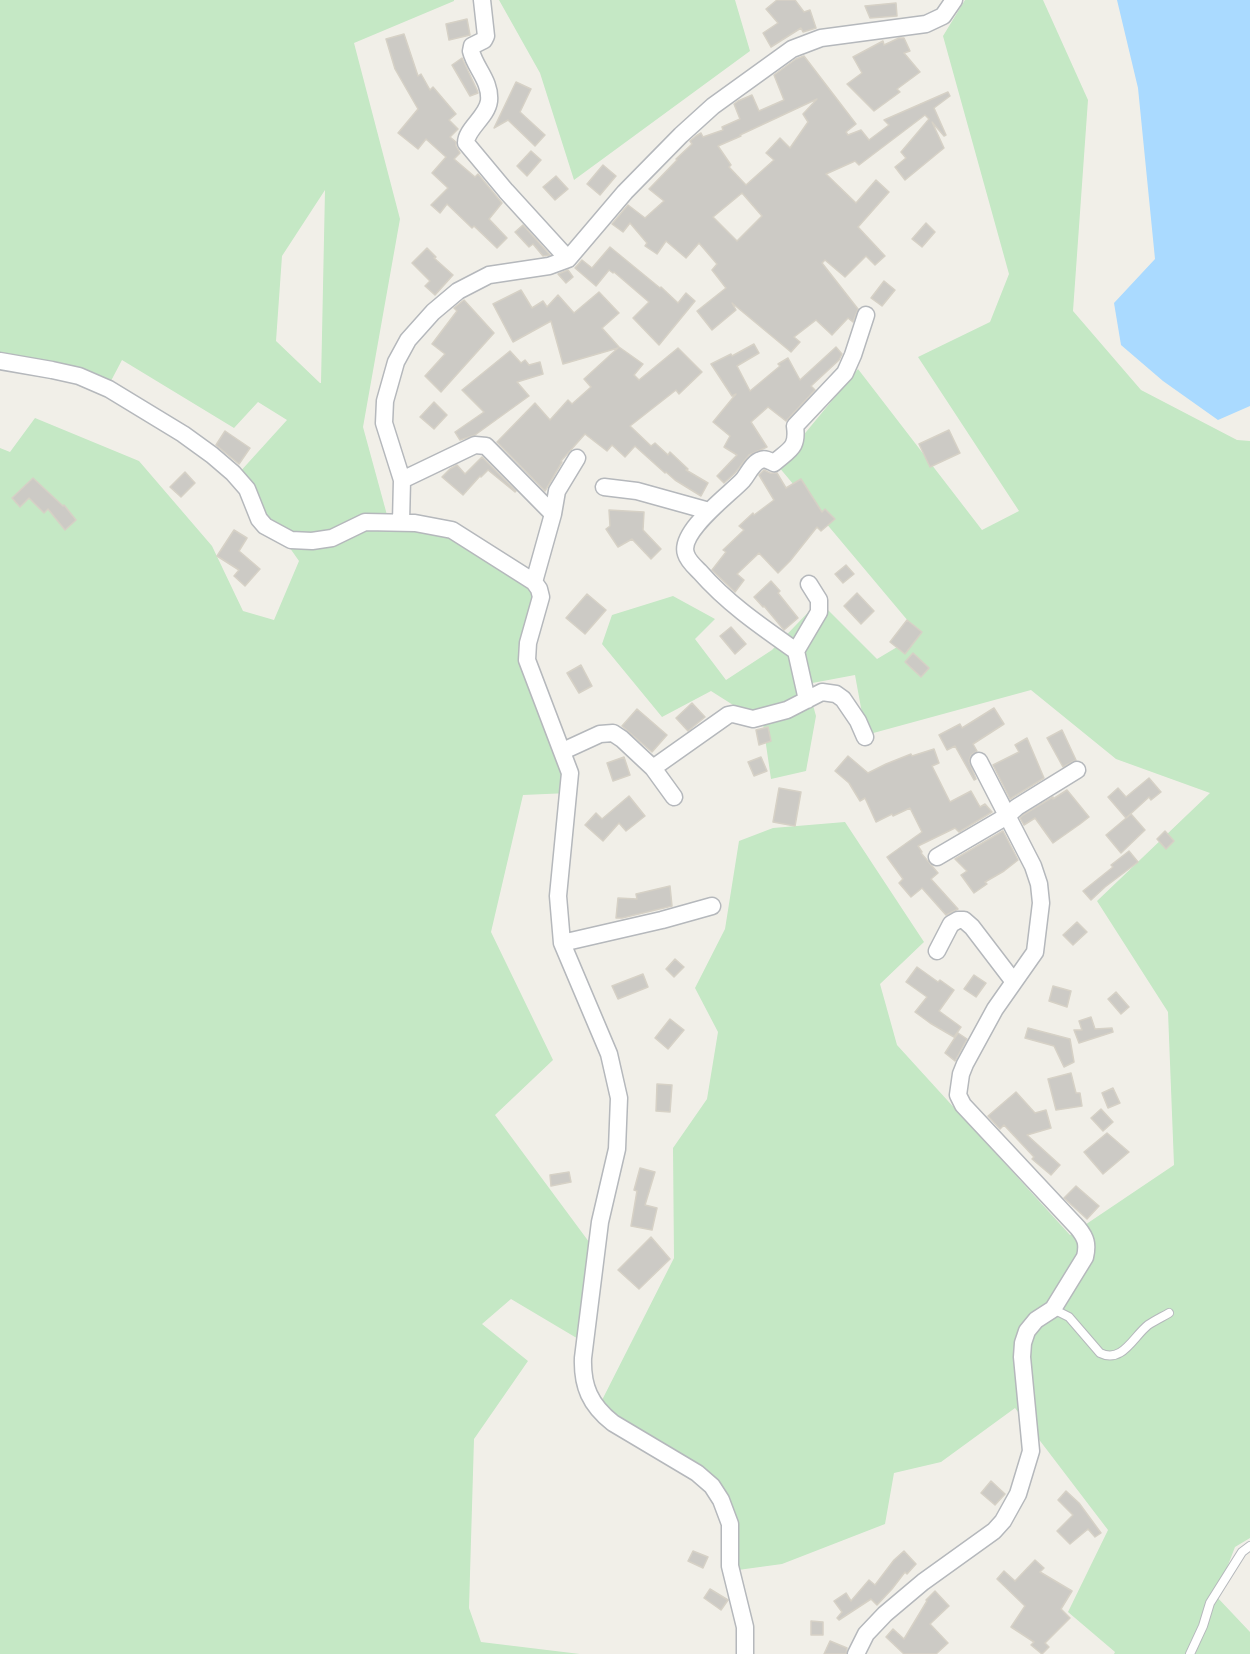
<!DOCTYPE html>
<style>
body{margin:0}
canvas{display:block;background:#f1efe8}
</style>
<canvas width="1250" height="1654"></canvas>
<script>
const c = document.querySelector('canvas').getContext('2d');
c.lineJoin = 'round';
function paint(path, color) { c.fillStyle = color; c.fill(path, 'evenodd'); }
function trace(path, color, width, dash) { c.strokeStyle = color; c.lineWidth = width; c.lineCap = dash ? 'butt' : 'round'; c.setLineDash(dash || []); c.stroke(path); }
const green = new Path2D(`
 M0 0H454V1L354 43 400 219 363 427 387 515 450 527 536 591 526 635 569 793 523 795 491 932 553 1060 495 1115 592 1246 580 1340 511 1299 482 1324 528 1361 474 1439 469 1608 481 1642 580 1654H0V448L10 452 35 418 139 461 212 546 243 611 274 620 299 561 238 474 287 420 258 402 234 428 122 360 103 396 40 360 0 352ZM325 190 321 383H320L276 341 282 256Z
 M499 0H735L750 51 574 180 540 73Z
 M965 0H1043L1088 100 1073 311 1141 390 1237 440 1250 441V1538L1235 1547 1216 1596 1250 1632V1654H1114L1115 1652 1068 1612 1108 1530 1015 1408 941 1462 894 1473 885 1524 782 1564 738 1570 720 1506 693 1469 597 1410 674 1258 673 1148 707 1099 718 1032 695 988 725 929 739 841 773 828 845 822 924 942 880 984 897 1045 1070 1235 1174 1165 1168 1012 1097 901 1210 793 1116 759 1031 690 866 735 855 675 807 684 816 716 806 771 771 779 763 724 711 691 662 717 602 644 612 615 673 596 715 619 695 639 726 680 772 650 819 601 877 659 919 634 778 466 858 369 982 530 1019 511 918 357 990 322 1009 274 943 36Z`);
const water = new Path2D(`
 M1117 0H1250V406L1218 420 1163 381 1121 345 1114 303 1155 259 1138 88Z`);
const building = new Path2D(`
 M777 0H795L804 12 810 10 816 28 803 32 801 28 771 47 763 33 778 23 766 9Z
 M896 3 897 16 870 18 865 6Z
 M467 19 470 35 449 40 446 24Z
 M404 34 418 76 421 74 430 90 433 87 456 114 449 120 458 129 450 137 456 142V146L460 153 454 159 475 177 478 174 502 203 489 219 507 238 497 248 474 226 472 228 447 204 440 213 431 205 448 188 432 173 446 157 426 139 418 149 398 133 418 109 395 69 386 39Z
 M899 38H904L910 51 904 53 920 72 897 89 900 92 874 111 847 84 862 73 853 57 883 41 884 45Z
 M804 56 856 124 846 132 848 135 861 130 869 140 889 125 884 120 948 92 950 96 934 108 946 135 944 136 932 122 944 148 905 180 895 167 906 158 901 152 929 119 925 115 859 165 855 161 826 174 856 203 876 180 889 192 858 227 885 256 875 265 866 256 845 277 825 260 822 263 858 309 853 322 848 318 832 335 816 320 794 337 800 342 791 352 732 303 736 310 712 330 697 311 726 288 712 270 717 264 699 243 686 258 666 241 657 254 645 246 647 243 630 223 623 232 612 224 628 205 645 218 664 201 649 189 677 160 676 159 692 144 690 141 696 136 701 133 703 137 723 130 722 127 740 119 734 104 738 101 752 95 759 111 784 100 774 75 796 59ZM817 99 803 114 808 122 790 148 780 138 766 153 774 160 746 185 729 167 731 165 718 146 741 136 740 135ZM742 193 762 216 737 241 713 217Z
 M462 58 477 90 478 93 470 96 452 65Z
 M516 82 531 89 520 112 545 135 535 146 508 120 494 128Z
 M531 151 541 160 527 176 517 166Z
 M603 165 616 176 600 195 587 184Z
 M556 176 568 189 555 200 543 187Z
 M926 223 935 232 922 247 912 239Z
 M523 225 550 255 543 256 533 244 529 247 515 232Z
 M610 247 660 288 661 287 678 303 686 293 695 301 659 345 633 318 649 302 614 272 613 273 609 270 596 286 575 268 582 260 592 268Z
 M427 248 436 257 434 258 453 275 435 295 425 286 430 281 412 263Z
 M568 270 573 277 566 283 558 274Z
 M884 281 895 290 882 306 871 298Z
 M521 290 532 308 543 301 547 307 558 295 574 313 599 292 619 313 602 328 619 347 643 364 634 375 639 380 678 348 702 372 679 394 676 390 630 426 651 446 655 443 668 455 670 452 688 469 686 470 708 483 701 496 675 480 666 472 665 473 635 446 625 457 612 445 607 451 585 434 561 461 562 462 545 491 497 442 535 403 550 420 568 400 572 404 591 387 584 379 618 348 563 364 551 321 513 342 493 304Z
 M464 300 494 333 441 392 425 376 445 354 432 344 457 311 454 308Z
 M754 344 759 353 737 366 750 391 780 366 778 364 788 358 800 380 836 347 842 354 839 360 811 386 815 390 786 421 768 407 751 422 767 447 749 455 735 473 724 483 717 476 737 455 724 447 730 436 713 422 736 394 732 396 711 364 731 354 732 356Z
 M510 351 521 363 525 360 529 365 540 362 543 374 517 382 529 396 475 435 460 440 455 432 484 412 462 390Z
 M434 402 447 415 434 429 420 417Z
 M949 430 960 453 930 467 919 444Z
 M225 431 250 448 239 464 216 445Z
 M482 457 516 491 515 492 488 470 481 477 480 476 463 495 442 477 450 469 457 465 465 474Z
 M764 470 770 473H777L786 488 801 479 822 512 825 509 835 519 821 531 817 527 790 561 778 573 759 553 737 574 744 580 735 592 712 570 726 552 723 550 744 530 739 526 753 513 754 515 774 500 759 475Z
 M185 472 195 483 181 497 170 487Z
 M33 478 63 506 64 505 76 520 65 530 48 509 44 513 29 498 20 507 12 498Z
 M609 510 644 512 643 530 661 549 651 559 632 539 618 547 606 529 610 526Z
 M234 530 247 538 239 551 260 569 245 586 234 576 239 570 217 556Z
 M846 565 854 574 843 583 835 574Z
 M771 581 780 591 778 593 798 618 784 630 764 606 763 607 754 597Z
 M857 593 874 611 861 624 844 606Z
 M587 594 606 610 585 634 566 618Z
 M907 620 922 632 905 654 890 642Z
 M731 627 746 644 735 654 720 636Z
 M913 653 929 668 921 677 905 662Z
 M581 665 592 686 579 693 567 673Z
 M692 703 705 717 688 731 676 718Z
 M994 708 1004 724 973 744 977 751 971 755 969 761 976 779 974 780 955 746 947 750 939 735 960 724 962 728Z
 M637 709 667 735 652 752 622 726Z
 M768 727 771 741 759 745 756 730Z
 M1062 730 1076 760 1063 767 1047 738Z
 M1027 738 1044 778 1010 799 993 765 1019 752 1015 745Z
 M934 749 939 763 932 766 950 802 971 791 980 807 985 804 992 812 959 832 955 828 918 846 922 852 921 853 938 873 931 879 958 909 946 915 922 888 911 897 899 883 903 879 887 857 922 832 910 808 893 816 892 814 876 822 865 798 860 801 849 783 835 771 848 756 868 773 886 764 911 754 912 756Z
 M624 757 630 775 613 781 607 763Z
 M761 757 767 771 754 776 748 762Z
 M1149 778 1161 792 1151 800 1149 797 1126 818 1108 797 1118 788 1126 797Z
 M779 788 801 792 795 826 773 822Z
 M1067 790 1089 817 1080 824 1053 843 1035 818 1024 825 1020 818 1023 815 1053 797V799Z
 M629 796 645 816 626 831 619 823 603 841 585 825 596 813 602 819Z
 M1131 814 1145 830 1121 853 1106 835Z
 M1003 831 1018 860 1004 871 985 882 987 884 974 893 961 875 967 871 955 859Z
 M1165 831 1174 841 1166 849 1157 839Z
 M1129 851 1138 862 1105 887 1091 900 1083 891 1113 867 1111 865Z
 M670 886 672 906 622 918H616L618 898 637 899 636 894Z
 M1077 922 1087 932 1073 945 1063 935Z
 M675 959 684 967 674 977 666 969Z
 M917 967 938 982 940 980 954 990 939 1011 961 1027 954 1037 930 1023 915 1012 927 997 906 982Z
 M643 974 648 987 618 999 612 986Z
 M974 975 986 983 976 997 964 989Z
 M1053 986 1071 991 1067 1007 1049 1001Z
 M1116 992 1129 1007 1121 1014 1108 999Z
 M1091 1017 1095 1029 1112 1028 1113 1032 1079 1043 1074 1030H1082L1079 1021Z
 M670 1019 684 1030 668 1049 655 1038Z
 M1028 1028 1070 1039 1074 1062 1064 1067 1054 1046 1025 1038Z
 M958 1033 967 1039 955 1061 945 1053Z
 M1071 1073 1076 1093H1080L1082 1106 1056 1110 1048 1079Z
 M657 1084 672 1085 670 1112 656 1111Z
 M1113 1088 1120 1103 1108 1108 1102 1093Z
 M1016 1092 1035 1113 1046 1110 1051 1128 1027 1135 1060 1165 1051 1175 1032 1159 1034 1157 1004 1125 1000 1129 988 1116Z
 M1101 1109 1113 1122 1103 1131 1091 1118Z
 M1107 1133 1129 1152 1103 1174 1084 1152Z
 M640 1168 655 1172 645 1205 657 1208 652 1230 631 1226 637 1191 634 1190Z
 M569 1172 571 1182 551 1186 550 1175Z
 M1076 1186 1099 1206 1087 1219 1064 1198Z
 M651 1237 670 1259 639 1289 618 1270Z
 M991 1481 1005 1494 995 1505 981 1493Z
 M1066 1491 1079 1503 1101 1533 1095 1537 1088 1529 1070 1544 1057 1531 1073 1515 1058 1500Z
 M693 1551 708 1557 703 1568 688 1561Z
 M904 1551 916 1564 907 1574 905 1572 892 1589 877 1605 871 1599 839 1620 837 1618 842 1612 834 1601 846 1593 851 1601 869 1580 875 1585 894 1560Z
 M1035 1560 1044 1568 1040 1572 1072 1591 1061 1609 1070 1618 1045 1643 1049 1647 1042 1654 1031 1645 1034 1642 1011 1627 1025 1606 997 1579 1004 1571 1015 1581Z
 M710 1589 728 1600 721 1610 704 1598Z
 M935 1591 949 1606 930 1624 948 1643 936 1654H904L886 1637 893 1629 904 1639 927 1601 926 1600Z
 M811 1621 823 1622V1635H811Z
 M830 1641 847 1648 846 1654H824Z`);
const service = new Path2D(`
 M1053 1309 1069 1317 1100 1353C1122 1364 1133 1337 1148 1325 1154 1321 1162 1317 1169 1313
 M1190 1654 1203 1626 1210 1603 1242 1552 1250 1546`);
const minor = new Path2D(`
 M482 0 486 36 484 40 472 46 471 51C475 68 491 81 489 101 487 117 466 129 466 143L506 191 568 259
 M0 361 52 370 79 376 109 389 183 434 212 455 233 473 247 489 259 519 265 526 291 540 312 541 332 538 365 522 415 523 452 530 534 582 539 589 541 597 528 643 527 660 570 773 558 896 562 943 609 1054 619 1098 617 1149 600 1222 583 1358C582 1386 590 1405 613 1423L697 1473 712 1486 721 1500 730 1524V1566L745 1627V1654
 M402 480 475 445 486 446 553 514
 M604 487 637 491 709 511
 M401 522 402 480 384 423 385 401 396 362 408 340 433 312 458 291 489 275 549 266 568 259 625 192 681 135 713 106 792 49 821 38 926 24 943 16 954 0
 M534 582 553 514 557 491 577 458
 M796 651C762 627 728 604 700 572 695 567 688 561 686 554 678 532 729 495 743 480 748 474 753 462 761 460 765 458 770 461 774 463 790 449 798 448 795 426L845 373 853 355 866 315
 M807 700 796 651 819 612V600L809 584
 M563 751 600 734 613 733 622 739 653 768 674 797
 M653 768 728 715 733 714 753 719 787 710 822 692 836 694 843 699 858 721 865 737
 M937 857 1007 816 1017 807 1077 770
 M562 943 662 920 712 906
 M937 951 951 924 958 920H964L972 927 1014 982
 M856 1654 866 1634 885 1614 923 1582 994 1531 1003 1521 1018 1494 1031 1451 1022 1357 1023 1343 1027 1331 1036 1320 1053 1309 1085 1257C1088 1244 1086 1238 1078 1228L963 1105 958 1095 961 1074 965 1064 995 1009 1035 952 1041 903 1039 884 1033 866 979 761`);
paint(green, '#c5e8c5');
paint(water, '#aadaff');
paint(building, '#cccac5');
trace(building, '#d6d1c6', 1.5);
trace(service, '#b5b8bc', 10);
trace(minor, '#b5b8bc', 19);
trace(service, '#fff', 8);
trace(minor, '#fff', 16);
</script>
